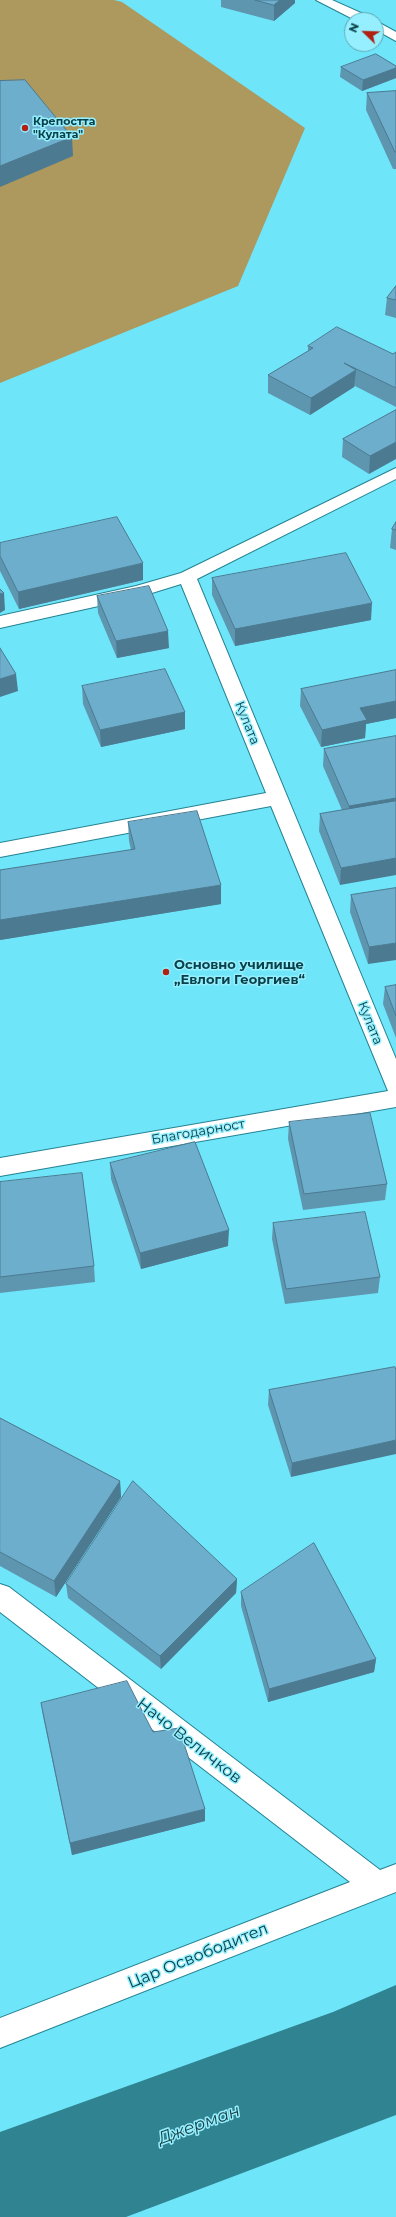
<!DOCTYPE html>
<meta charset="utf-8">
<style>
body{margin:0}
#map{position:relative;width:396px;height:2217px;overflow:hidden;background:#6fe5f9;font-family:Montserrat,sans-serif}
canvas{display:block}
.north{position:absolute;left:344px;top:12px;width:40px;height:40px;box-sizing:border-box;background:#96effe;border:1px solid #5ea9b5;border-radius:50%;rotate:293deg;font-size:11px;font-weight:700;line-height:16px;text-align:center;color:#0a4048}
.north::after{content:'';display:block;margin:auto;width:14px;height:18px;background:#b02113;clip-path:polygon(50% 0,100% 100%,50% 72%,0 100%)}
</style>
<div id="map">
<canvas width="396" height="2217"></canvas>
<div class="north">N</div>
</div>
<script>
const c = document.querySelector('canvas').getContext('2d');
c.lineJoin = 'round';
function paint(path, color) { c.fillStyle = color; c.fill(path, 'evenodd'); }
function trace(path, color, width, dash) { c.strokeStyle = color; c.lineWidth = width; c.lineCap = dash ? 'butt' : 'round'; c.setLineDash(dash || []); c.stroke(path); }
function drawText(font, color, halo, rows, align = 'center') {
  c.font = font + ' Montserrat,sans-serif'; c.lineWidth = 3; c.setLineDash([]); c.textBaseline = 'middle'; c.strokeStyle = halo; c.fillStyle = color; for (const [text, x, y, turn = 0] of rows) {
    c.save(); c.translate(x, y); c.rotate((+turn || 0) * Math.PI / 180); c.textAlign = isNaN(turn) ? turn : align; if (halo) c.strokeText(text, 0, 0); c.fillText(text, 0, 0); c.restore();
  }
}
const forest = new Path2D(`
 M0 0H114L122 2 305 128 238 286 0 383Z`);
const river = new Path2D(`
 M396 1985V2115L126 2217H0V2132L333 2012Z`);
const minor = new Path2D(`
 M316 0H332L370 17 371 20H355Z
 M376 21 396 32V41L376 30Z
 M396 468V479L197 579 396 1059V1107L0 1176V1158L388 1091 271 806 0 857V843L266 793 181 584 139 597 0 628V616L136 586 181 573Z
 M0 1584 9 1587 380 1870 396 1864V1892L0 2048V2018L350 1882 0 1612Z`);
const wall = new Path2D(`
 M221 0H295V3L274 21 221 7Z
 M396 66V78L362 91 340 77 341 67Z
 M396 91V169H393L366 110 367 93Z
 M396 286V318L385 315 387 298Z
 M308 346 393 354 396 352V407L355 386 354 387 310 415 268 393V375L308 351Z
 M396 410 369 474 342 457 343 439Z
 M396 522V550L390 548 392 529Z
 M0 543 143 580 19 609 0 571Z
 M212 578 371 620 235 646 212 595Z
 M97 596 169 648 117 658 98 613Z
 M396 670V718L366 724 365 738 321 747 300 706 301 689Z
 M82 686 185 712V729L101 747 83 704Z
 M396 736 340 885 319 831 320 814 342 810 323 766 324 749Z
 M128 822 221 904 0 940V870L131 850 129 841Z
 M396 888 368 964 350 912 351 895Z
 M396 985V1038L383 1004 385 987Z
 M289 1122 387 1184 385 1200 303 1210 288 1139Z
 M110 1163 228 1246 141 1269 111 1179Z
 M0 1182 94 1266 95 1282 0 1293Z
 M273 1223 380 1277 378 1293 285 1304 272 1239Z
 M395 1367 291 1477 268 1405 269 1390Z
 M0 1418 120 1481 121 1497 56 1597 0 1566Z
 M237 1579 236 1593 161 1669 68 1598 66 1584Z
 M241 1592 376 1659 374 1672 268 1702 241 1606Z
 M41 1703 153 1732 205 1821 72 1855 43 1716Z`);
const shadedWall = new Path2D(`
 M280 0H295V3L274 21V5Z
 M396 68V78L362 91 363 80Z
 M72 137 73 156 0 187V166Z
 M356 370 354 387 310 415 311 398Z
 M396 442V459L369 474 370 456Z
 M143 563V580L19 609 18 592Z
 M4 593 5 610 0 613V594Z
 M372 603 371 620 235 646V629Z
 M168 631 169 648 117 658 116 641Z
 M16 674 18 691 0 697V679Z
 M396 701V718L366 724 365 738 321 747 322 730 360 708Z
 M185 712V729L101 747 100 730Z
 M396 798V815L348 824 349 806Z
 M396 858V875L340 885 341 868Z
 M221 885V904L0 940V920Z
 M396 943V960L368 964 369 947Z
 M229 1230 228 1246 141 1269 140 1253Z
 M396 1440V1454L291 1477 292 1463Z
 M120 1481 121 1497 56 1597 54 1581Z
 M237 1579 236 1593 161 1669 160 1656Z
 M376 1659 374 1672 268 1702 269 1689Z
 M205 1809V1821L72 1855 70 1843Z`);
const building = new Path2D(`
 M255 0H280L274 5Z
 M376 54 396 66V68L363 80 341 67Z
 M25 80 72 137 0 166V81Z
 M396 91V152H395L367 93Z
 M396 286V300L387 298Z
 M337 327 393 354 396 352V388L344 363 356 370 311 398 268 375 313 348 308 346Z
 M396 410V442L370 456 343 439Z
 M117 517 143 563 18 592 0 556V543Z
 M396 522V530L392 529Z
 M346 553 372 603 235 629 212 578Z
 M149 586 168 631 116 641 97 596Z
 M0 589 4 593 0 594Z
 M0 648 16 674 0 679Z
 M165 669 185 712 100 730 82 686Z
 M396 670V701L360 708 367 720 322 730 301 689Z
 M396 736V798L349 806 324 749Z
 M396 801V858L341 868 320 814Z
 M197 811 221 885 0 920V870L135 849 128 822Z
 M396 888V943L369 947 351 895Z
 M396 985V1016L385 987Z
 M370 1113 387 1184 304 1194 289 1122Z
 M195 1142 229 1230 140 1253 110 1163Z
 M82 1173 94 1266 0 1277V1182Z
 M365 1212 380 1277 286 1289 273 1223Z
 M395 1367 396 1370V1440L292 1463 269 1390Z
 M0 1418 120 1481 54 1581 0 1552Z
 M133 1481 237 1579 160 1656 66 1584Z
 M314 1543 376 1659 269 1689 241 1592Z
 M127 1681 153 1732 179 1728 205 1809 70 1843 41 1703Z`);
const markers = [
 [25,128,4,"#b02113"],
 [166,972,4,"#b02113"]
];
const farPoinames = [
 ["Крепостта",33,122],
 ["\"Кулата\"",33,135]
];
const streetNames = [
 ["Кулата",247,723,68],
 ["Кулата",370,1023,68],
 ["Благодарност",198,1132,-10]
];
const poiNames = [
 ["Основно училище",174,965],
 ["„Евлоги Георгиев“",174,980]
];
const nearStreetnames = [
 ["Начо Величков",189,1741,38],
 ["Цар Освободител",198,1956,-22]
];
const nearWaternames = [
 ["Джерман",199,2125,-20]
];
paint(forest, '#ad985e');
paint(river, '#308390');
trace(minor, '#248392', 2);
paint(minor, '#fff');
paint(wall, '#5e96b0');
paint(shadedWall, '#4c7a90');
paint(building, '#6daecd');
trace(building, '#4c7a90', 1);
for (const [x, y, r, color] of markers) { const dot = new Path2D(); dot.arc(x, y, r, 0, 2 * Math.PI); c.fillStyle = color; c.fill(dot); trace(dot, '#96effe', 1.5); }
drawText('bold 11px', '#0a4048', '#96effe', farPoinames, 'left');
drawText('13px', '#0a4048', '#96effe', streetNames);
drawText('bold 13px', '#0a4048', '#96effe', poiNames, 'left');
drawText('16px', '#0a4048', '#96effe', nearStreetnames);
drawText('italic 17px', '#193f45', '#96effe', nearWaternames);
</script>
